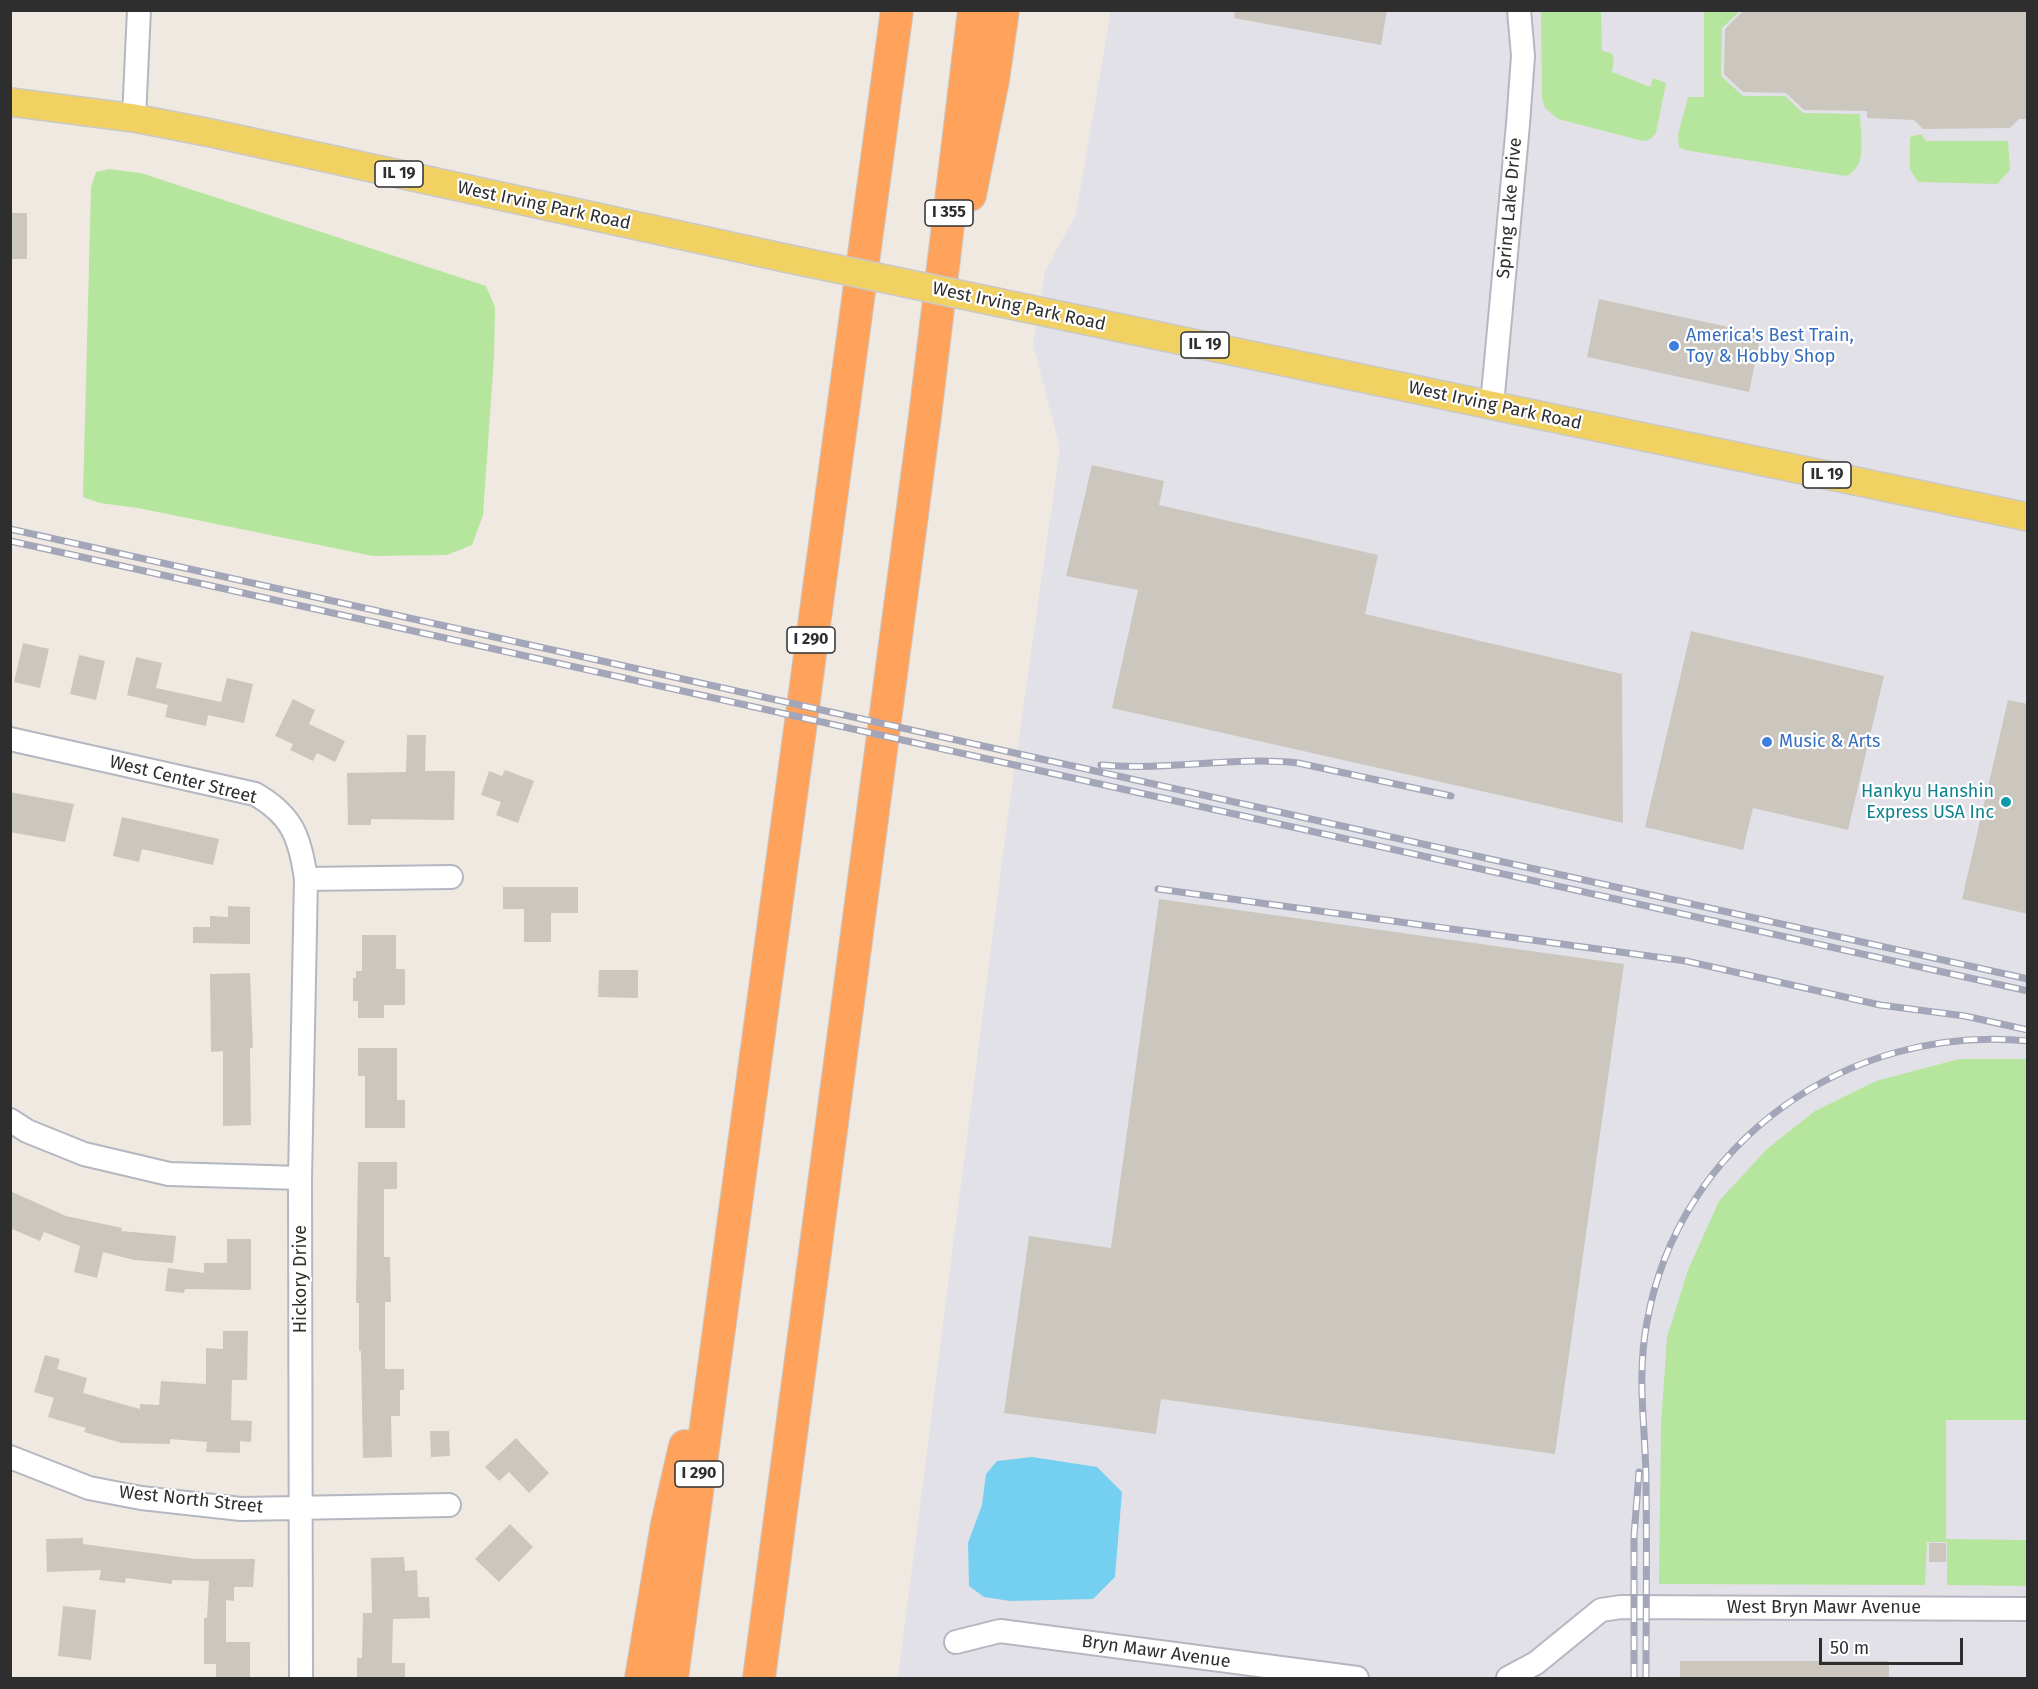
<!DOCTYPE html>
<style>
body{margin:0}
#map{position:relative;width:2038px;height:1689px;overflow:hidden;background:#efe9e1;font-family:"Fira Sans",sans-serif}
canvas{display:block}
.frame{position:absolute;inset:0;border:12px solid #2e2e2e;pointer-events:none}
.scale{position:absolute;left:1819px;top:1638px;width:144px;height:27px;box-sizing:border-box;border:3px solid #2e2e2e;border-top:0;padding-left:8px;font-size:18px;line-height:21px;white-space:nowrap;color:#2e2e2e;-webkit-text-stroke:4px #fff;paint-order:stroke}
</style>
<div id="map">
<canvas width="2038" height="1689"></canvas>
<div class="frame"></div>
<div class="scale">50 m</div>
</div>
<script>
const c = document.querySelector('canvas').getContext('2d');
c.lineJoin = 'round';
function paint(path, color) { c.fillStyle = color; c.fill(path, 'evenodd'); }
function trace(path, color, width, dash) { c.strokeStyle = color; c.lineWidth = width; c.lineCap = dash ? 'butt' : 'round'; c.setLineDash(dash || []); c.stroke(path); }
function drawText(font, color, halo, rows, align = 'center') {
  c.font = font + ' "Fira Sans",sans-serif'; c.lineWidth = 4.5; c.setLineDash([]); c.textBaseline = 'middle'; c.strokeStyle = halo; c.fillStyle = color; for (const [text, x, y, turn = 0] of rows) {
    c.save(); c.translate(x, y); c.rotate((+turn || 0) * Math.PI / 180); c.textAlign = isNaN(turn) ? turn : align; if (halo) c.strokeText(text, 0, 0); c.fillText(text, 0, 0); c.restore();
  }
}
const industrial = new Path2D(`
 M1111 11H2027V1678H898L1009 808 1060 449 1033 343 1045 272 1076 214Z`);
const green = new Path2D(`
 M1541 11H1601L1602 51 1611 53 1614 57 1612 72 1650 87 1653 78 1666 83 1656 133 1651 139 1643 141 1558 119 1545 108 1542 98Z
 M1704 11H1740L1722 28 1721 76 1743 96H1785L1803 113 1860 114C1860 134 1869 166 1846 176L1685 150 1679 147 1678 135 1688 97H1704Z
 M1921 134 1926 141H2008L2010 170 1997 184 1918 182 1910 169V137Z
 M109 169 141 173 486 286 495 307 494 357 483 515 472 545 447 555 373 556 138 508 100 503 83 497 91 187 96 172Z
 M1959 1059H2027L2028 1420H1946V1539L2027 1540V1586L1947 1585V1542H1927L1925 1585 1659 1584 1661 1424 1667 1337 1688 1270 1719 1201 1767 1149 1815 1111 1876 1081Z`);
const water = new Path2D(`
 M1032 1457 1097 1467 1122 1492 1115 1577 1093 1599 1010 1601 984 1597 969 1586 968 1543 982 1505 986 1474 997 1461Z`);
const building = new Path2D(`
 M1235 10H1387L1381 45 1234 18Z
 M1744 10H2028V119H2019L2010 128 1923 129 1914 120 1867 118V111L1804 110 1786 93 1743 92 1724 74 1725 29Z
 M10 213H27V259H10Z
 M1599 299 1761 334 1749 392 1587 357Z
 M1092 465 1164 481 1159 505 1378 555 1365 614 1622 674 1623 823 1112 708 1138 590 1066 576Z
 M1691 631 1884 676 1848 830 1753 808 1743 850 1645 827Z
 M23 643 49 649 40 688 14 682Z
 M79 655 105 661 96 700 70 694Z
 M136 657 162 663 156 688 221 702 227 678 253 684 244 723 208 715 206 726 165 717 168 705 127 695Z
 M293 699 315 710 309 724 345 741 335 762 317 753 313 761 290 750 293 744 275 736Z
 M2008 700 2028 704V914L1962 899Z
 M407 735H426L425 771H455L454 820 371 819V825H348L347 773 406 772Z
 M505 770 534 781 518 823 496 815 501 802 481 795 489 771 502 776Z
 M10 792 74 804 65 842 10 832Z
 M122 817 219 839 213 865 142 849 139 862 113 856Z
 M503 887H578V913H551V942H524V909H503Z
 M1159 899 1624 964 1555 1454 1161 1399 1156 1434 1004 1413 1029 1236 1111 1248Z
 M228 906 250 907V944L193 943V927H210V916L228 917Z
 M362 935H396V969H405V1005H384V1018H358V1001H353V978H356V971H362Z
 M599 970H638V998L598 997Z
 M250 973 253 1048H250L251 1125 223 1126V1051L211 1052 210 974Z
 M358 1048H397V1100H405V1128H365V1076H358Z
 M358 1162H397V1189H384V1257H390L391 1302H385V1369H404V1390H400V1416H391L392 1457 363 1458 361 1351H359V1303H356Z
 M10 1191 66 1216 122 1228 121 1231 176 1236 173 1263 134 1260 103 1252 97 1278 74 1272 80 1246 44 1232 40 1241 10 1228Z
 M227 1239H251V1290L185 1289 184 1293 165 1291 168 1268 204 1273V1263H227Z
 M223 1331H248L247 1380H232L231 1420 252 1421 251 1442 240 1441V1453L206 1452 207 1442 170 1439V1444L122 1443 84 1432 86 1428 48 1417 54 1398 34 1392 45 1355 60 1359 57 1369 87 1378 83 1393 140 1409V1404L159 1405 161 1381 206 1384V1348L223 1349Z
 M430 1431H449L450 1456 431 1457Z
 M516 1438 549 1473 529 1493 509 1472 499 1481 485 1467Z
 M510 1524 533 1547 499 1582 475 1559Z
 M83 1538V1544L195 1559H255L253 1587H234V1601L226 1600V1642H250V1678H216V1664H204V1618H207L209 1581 172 1580V1584L126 1578 125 1583 99 1580 101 1570 47 1572 46 1539Z
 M1929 1543H1946V1562H1929Z
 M404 1557 405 1571 417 1570 418 1597H429L430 1618 393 1619 392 1663H405V1678H357V1658H362L363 1613H372L371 1558Z
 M63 1606 96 1610 91 1660 58 1656Z
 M1680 1661H1889V1678H1680Z`);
const minor = new Path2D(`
 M134 118 139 10
 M1492 405 1518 124 1523 56 1519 10
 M10 739 255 794C292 815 300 837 306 879L300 1178 301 1678
 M306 879 451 877
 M10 1120 27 1131 84 1154 169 1174 300 1178
 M10 1457 89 1488 141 1498 241 1509 449 1505
 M956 1642 1000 1631 1357 1678
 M1508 1678 1536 1663 1601 1610 1621 1607 2028 1609`);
const major = new Path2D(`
 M10 102 134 118 211 133 785 258
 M1025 308 2028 517`);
const highway = new Path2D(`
 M970 195 993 80 1003 10
 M641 1678 667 1524 685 1446
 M672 1678 897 10
 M759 1678 925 416 974 10`);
const rail = new Path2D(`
 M10 529 2028 979
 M10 541 2028 991
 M1101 765C1167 771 1233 756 1298 763L1451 796
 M1158 889 1686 961 1880 1005 1965 1016 2028 1030
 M1634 1678V1536L1639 1472
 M1646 1678C1646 1614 1647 1549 1646 1484 1646 1427 1636 1380 1647 1322 1679 1142 1849 1023 2028 1041`);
const majorBridge = new Path2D(`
 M785 258 1025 308`);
const markers = [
 [1674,346,6,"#3f7fe0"],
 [1767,742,6,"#3f7fe0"],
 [2006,802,6,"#0f9aa8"]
];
const shields = [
 [399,174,48],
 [949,213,48],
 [1205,345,48],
 [1827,475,48],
 [811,640,48],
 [699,1474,48]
];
const shieldNames = [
 ["IL 19",399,174],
 ["I 355",949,213],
 ["IL 19",1205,345],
 ["IL 19",1827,475],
 ["I 290",811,640],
 ["I 290",699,1474]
];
const streetNames = [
 ["West Irving Park Road",544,206,12],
 ["Spring Lake Drive",1510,208,-85],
 ["West Irving Park Road",1019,307,12],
 ["West Irving Park Road",1495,406,12],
 ["West Center Street",183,780,14],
 ["Hickory Drive",301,1279,-90],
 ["West North Street",191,1500,6],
 ["West Bryn Mawr Avenue",1824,1608],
 ["Bryn Mawr Avenue",1156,1652,8]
];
const shopNames = [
 ["America's Best Train,",1686,336],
 ["Toy & Hobby Shop",1686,357],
 ["Music & Arts",1779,742]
];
const cultureNames = [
 ["Hankyu Hanshin",1994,792],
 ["Express USA Inc",1994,813]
];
paint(industrial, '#e3e1e8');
paint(green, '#b6e59e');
paint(water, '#75cff0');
paint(building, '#cbc7bf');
trace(minor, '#b4b7c1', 26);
trace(major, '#c9c9c9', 30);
trace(highway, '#c9c9c9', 34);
trace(minor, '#fff', 22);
trace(major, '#f2d163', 27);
trace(highway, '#ffa35c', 32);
trace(rail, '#a3a6b8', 7);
trace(rail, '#fff', 4.5, [14]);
trace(majorBridge, '#c9c9c9', 30, []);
trace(majorBridge, '#f2d163', 27);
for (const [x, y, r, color] of markers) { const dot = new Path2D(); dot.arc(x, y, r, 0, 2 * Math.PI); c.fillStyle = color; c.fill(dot); trace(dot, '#fff', 2); }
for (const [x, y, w] of shields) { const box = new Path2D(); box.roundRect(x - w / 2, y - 13, w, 26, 4.5); c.fillStyle = '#fff'; c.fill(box); trace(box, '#2e2e2e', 1.5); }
drawText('bold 16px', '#2e2e2e', null, shieldNames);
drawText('18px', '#2e2e2e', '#fff', streetNames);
drawText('18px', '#366cbe', '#fff', shopNames, 'left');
drawText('18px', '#0d838f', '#fff', cultureNames, 'right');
</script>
